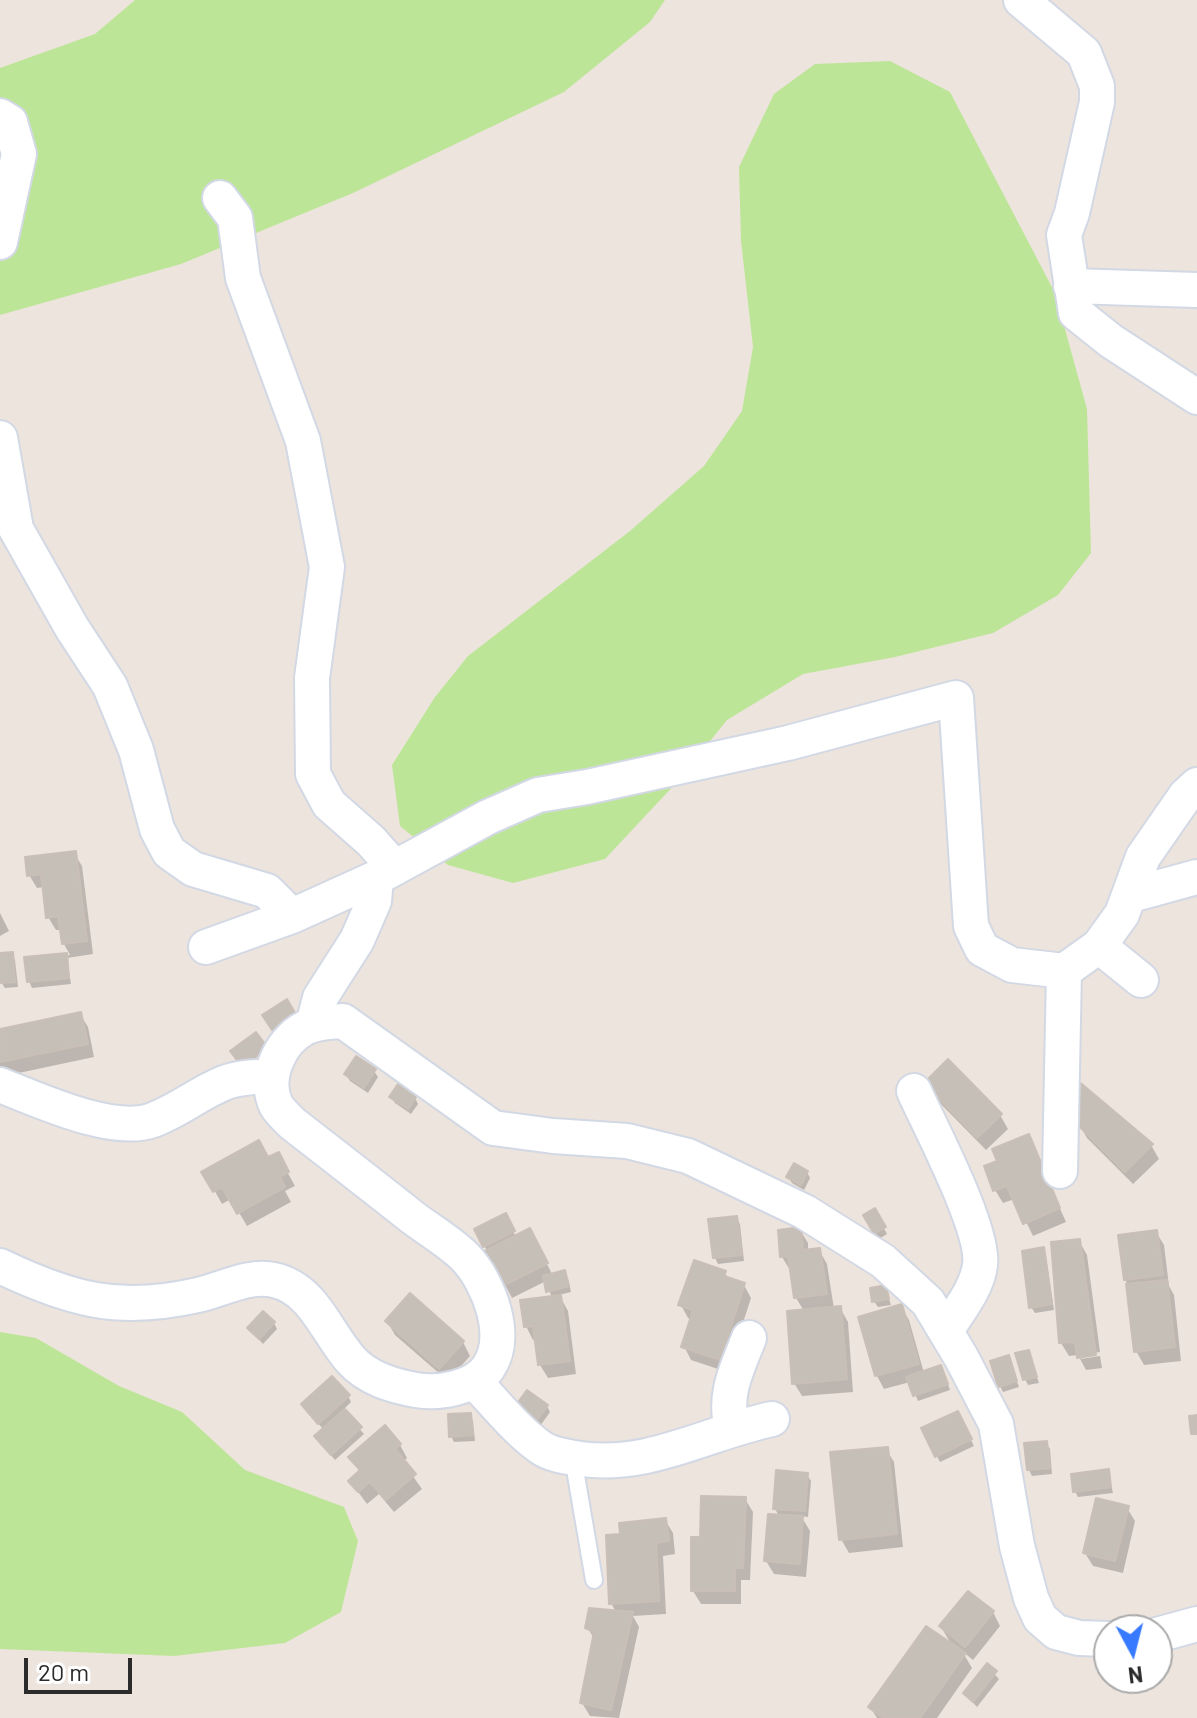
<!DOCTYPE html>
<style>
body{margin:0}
#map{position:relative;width:1197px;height:1718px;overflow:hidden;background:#ede4dd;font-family:Barlow,sans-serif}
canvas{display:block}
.north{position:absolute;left:1093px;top:1614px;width:80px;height:80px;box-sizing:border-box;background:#fff;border:2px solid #aaa;border-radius:50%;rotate:173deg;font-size:22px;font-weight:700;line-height:32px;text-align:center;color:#2b2b2b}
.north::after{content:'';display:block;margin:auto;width:28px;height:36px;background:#387aff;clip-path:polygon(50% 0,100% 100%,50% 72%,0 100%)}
.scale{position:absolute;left:24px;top:1658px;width:108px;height:36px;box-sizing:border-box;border:4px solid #2b2b2b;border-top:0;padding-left:10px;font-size:24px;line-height:28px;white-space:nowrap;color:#2b2b2b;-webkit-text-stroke:6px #fff;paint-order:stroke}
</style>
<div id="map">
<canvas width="1197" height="1718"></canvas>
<div class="north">N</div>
<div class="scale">20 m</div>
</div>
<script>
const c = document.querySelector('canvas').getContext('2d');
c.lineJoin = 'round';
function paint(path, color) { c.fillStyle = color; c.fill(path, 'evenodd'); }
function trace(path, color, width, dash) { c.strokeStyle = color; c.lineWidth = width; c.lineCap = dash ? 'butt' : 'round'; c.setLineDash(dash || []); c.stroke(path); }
const green = new Path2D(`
 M135 0H665L650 22 564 92 353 193 181 264 0 315V68L95 34Z
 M890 61 950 92 1055 293 1087 409 1091 553 1058 595 993 633 895 657 803 674 727 720 677 782 605 859 513 883 448 865 400 826 392 765 435 697 468 656 630 531 704 466 742 411 753 347 741 241 739 167 774 94 815 64Z
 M0 1332 36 1338 119 1386 182 1412 245 1470 344 1507 358 1541 341 1612 285 1643 174 1656 0 1649Z`);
const shadow = new Path2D(`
 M74 853 82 866 93 954 67 958 71 984 32 988 29 981 27 959 70 955 64 944 62 930H56L48 917 44 887 37 888 29 875Z
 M0 913 9 931 0 936Z
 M12 954 15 960 18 987 5 988 1 982 0 955Z
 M80 1014 88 1027 94 1057 0 1077V1031Z
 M374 1071 378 1077 368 1093 350 1081 346 1075Z
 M926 1083 1000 1115 1008 1129 986 1150 934 1097Z
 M391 1097 415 1098 418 1104 411 1114 395 1103Z
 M1079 1124 1151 1145 1159 1159 1133 1184 1087 1138Z
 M1028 1137 1066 1222 1033 1236 1015 1199 1003 1203 995 1190 1000 1162Z
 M267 1159 285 1168 295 1186 285 1191 291 1202 247 1226 231 1199 222 1204 204 1172Z
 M807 1172 810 1178 804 1190 792 1183 788 1177Z
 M874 1211 887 1234 879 1239 866 1216Z
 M505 1216 516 1237 537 1244 553 1276 564 1273 568 1279 571 1292 559 1295 568 1311 576 1374 548 1378 540 1365 537 1339 533 1340 526 1326 552 1298 546 1281 512 1298 476 1230Z
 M736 1218 740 1224 744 1261 718 1264 715 1258Z
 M800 1230 808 1243V1252L819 1250 827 1264 834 1309 840 1308 848 1322 853 1392 802 1396 794 1383 804 1311 796 1298 790 1270 782 1257 780 1232Z
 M1156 1232 1164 1245 1169 1286 1174 1295 1181 1361 1144 1365 1136 1351 1126 1280Z
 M1079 1241 1087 1255 1100 1352 1081 1355V1359L1100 1356 1102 1368 1086 1370 1078 1355 1069 1356 1061 1343Z
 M1043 1250 1046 1256 1054 1310 1035 1313 1031 1307Z
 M725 1273 729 1280 744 1285 751 1298 727 1372 691 1360 684 1346 692 1320 688 1318 681 1305Z
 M885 1287 891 1305 878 1307 874 1301Z
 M901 1307 909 1320 924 1373H944L950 1390 918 1401 910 1382 884 1389 877 1376 861 1318Z
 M387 1321 463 1342 470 1356 448 1381 395 1335Z
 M274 1323 277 1329 263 1344 249 1329Z
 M1028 1352 1039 1383 1028 1385 1025 1379Z
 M1008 1357 1019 1387 1003 1392 1000 1386Z
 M348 1396 351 1402 343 1410 364 1434 335 1460 320 1443 324 1430 307 1411Z
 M547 1406 550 1412 538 1429 519 1416Z
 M470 1415 473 1421 475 1441 454 1442 451 1436Z
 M961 1419 974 1446 940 1462 937 1456Z
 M1046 1443 1050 1449 1052 1474 1032 1476 1029 1470Z
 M400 1445 407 1458 403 1462 422 1489 394 1512 379 1494 367 1504 350 1481 360 1472 351 1457Z
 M886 1449 894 1462 903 1547 849 1553 841 1539Z
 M1108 1471 1113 1493 1078 1497 1075 1491Z
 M807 1475 811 1481 808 1517 801 1516 810 1531 806 1577 774 1574 766 1561 779 1516 775 1509Z
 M745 1499 753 1512 750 1580H741V1604H701L693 1591 702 1539Z
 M1127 1508 1135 1521 1123 1573 1093 1566 1085 1553Z
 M665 1520 673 1533 675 1554 663 1556 666 1614 633 1616 639 1627 619 1718 590 1716 582 1703 594 1639 588 1628 616 1612 611 1603 622 1535Z
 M993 1612 1000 1626 973 1660 962 1651 972 1668 937 1718H877L870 1707 953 1647 941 1627Z
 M987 1666 999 1679 977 1707 965 1694Z`);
const building = new Path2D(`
 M76 851 87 941 62 944 58 916 46 918 41 874 27 876 25 857Z
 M13 952 15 982 0 983V953Z
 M67 953 69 978 27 982 24 957Z
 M287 999 298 1018 274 1033 262 1015Z
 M81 1012 88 1044 0 1062V1029Z
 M256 1032 268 1048 242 1067 230 1051Z
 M356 1056 376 1069 364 1088 344 1074Z
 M948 1059 1002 1114 977 1138 924 1083Z
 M1077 1080 1153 1144 1125 1172 1077 1124Z
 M398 1084 416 1097 408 1109 389 1097Z
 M1029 1134 1060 1208 1023 1224 1007 1186 993 1191 984 1166 997 1161 992 1149Z
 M259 1140 268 1157 279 1152 289 1172 280 1177 285 1187 237 1214 222 1187 213 1192 201 1172Z
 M794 1163 808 1171 801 1185 786 1177Z
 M875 1208 886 1227 874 1234 863 1215Z
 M506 1213 515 1231 483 1247 474 1229Z
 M737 1216 742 1255 713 1258 708 1219Z
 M801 1227 803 1250 820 1248 827 1294 794 1298 788 1256 780 1257 778 1230Z
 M530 1228 548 1263 502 1286 485 1251Z
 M1157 1230 1163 1275 1124 1280 1118 1235Z
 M1080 1239 1096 1355 1077 1358 1075 1342 1059 1343 1051 1242Z
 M1044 1247 1052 1304 1029 1308 1022 1251Z
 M694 1260 726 1271 724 1276 745 1283 720 1360 681 1347 693 1310 678 1305Z
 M565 1270 569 1286 546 1292 543 1276Z
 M1167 1280 1175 1347 1134 1352 1126 1284Z
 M886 1285 889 1299 872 1302 870 1288Z
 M410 1293 464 1341 439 1369 385 1321Z
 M561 1295 570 1361 538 1365 533 1326 524 1327 520 1300Z
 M902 1304 919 1364 875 1376 858 1317Z
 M841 1306 847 1379 792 1384 787 1311Z
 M263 1311 275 1322 259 1339 247 1328Z
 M1029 1350 1037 1377 1023 1380 1015 1353Z
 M1009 1355 1017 1381 998 1387 990 1361Z
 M941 1365 948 1384 913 1396 906 1377Z
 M332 1376 350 1395 318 1424 301 1404Z
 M527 1390 548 1405 534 1424 513 1409Z
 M345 1409 362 1427 331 1455 314 1436Z
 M958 1411 972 1439 935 1457 921 1428Z
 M471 1413 473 1435 449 1437 448 1414Z
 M1197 1415V1434H1191L1189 1416Z
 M385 1425 401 1444 395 1449 416 1474 386 1500 370 1482 358 1492 348 1481 360 1470 348 1457Z
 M1047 1441 1050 1468 1027 1470 1024 1443Z
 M888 1447 897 1534 839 1540 830 1452Z
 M1109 1469 1111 1487 1073 1492 1071 1474Z
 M776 1470 808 1473 805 1511 773 1509Z
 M701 1496 746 1497 743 1568H735V1591H691V1537H700Z
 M1096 1498 1129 1506 1115 1561 1083 1553Z
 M768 1514 803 1516 800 1564 764 1561Z
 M666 1518 669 1541 656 1543 659 1601 609 1604 606 1535 620 1534 619 1523Z
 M968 1591 994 1611 965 1647 939 1626Z
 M589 1608 633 1612 611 1710 580 1703 594 1632 585 1628Z
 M926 1626 966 1653 920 1718H883L868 1707Z
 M987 1663 997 1671 973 1702 963 1693Z`);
const lane = new Path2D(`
 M573 1458 594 1580`);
const street = new Path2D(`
 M1021 0 1084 53 1097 86V102L1072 213 1064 235 1076 313 1111 341 1197 397
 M0 116 10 122 19 154 0 242
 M220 198 235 218 243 278 303 441 327 567 312 678 313 774 329 804 371 841 395 868
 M1071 286 1197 290
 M0 438 16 529 72 628 110 686 136 750 157 829 169 852 193 869 267 891 292 916
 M1131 895 1197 877
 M1099 946 1141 980
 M206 947 292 916 376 878 488 817 538 795 587 787 788 743 956 698 971 926 982 949 1012 965 1064 971 1099 946 1122 914 1143 857 1186 795 1197 785
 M313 1025 320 998 357 940 374 901 376 878
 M0 1085C39 1100 113 1135 153 1120 178 1111 199 1093 224 1083 239 1077 256 1077 272 1076
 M914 1091C930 1127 985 1230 980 1265 977 1289 958 1311 946 1331
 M1060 1171 1064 971
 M0 1266C71 1300 119 1313 198 1295 221 1290 249 1274 274 1280 314 1289 326 1332 351 1360 368 1379 393 1386 416 1390 439 1394 474 1388 488 1368 510 1337 489 1282 465 1257 450 1242 429 1230 412 1217 373 1186 333 1155 293 1124 287 1118 280 1112 276 1105 263 1078 280 1041 305 1028 317 1022 330 1022 343 1021L493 1128 553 1136 627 1141 688 1156 805 1212 883 1261 928 1302 961 1357 996 1424 1017 1546 1031 1598 1040 1618 1056 1632 1079 1638 1109 1639
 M474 1381C495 1403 515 1429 540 1447 551 1455 567 1457 581 1459 651 1468 706 1433 772 1419
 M732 1427C723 1395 737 1369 749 1338
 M1157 1635 1197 1624`);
paint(green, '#bde597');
paint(shadow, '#0003');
paint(building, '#c6bfb8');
trace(building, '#c9bfb6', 2);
trace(lane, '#d2d8e4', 20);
trace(street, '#d2d8e4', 38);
trace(lane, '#fff', 16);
trace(street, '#fff', 34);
</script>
